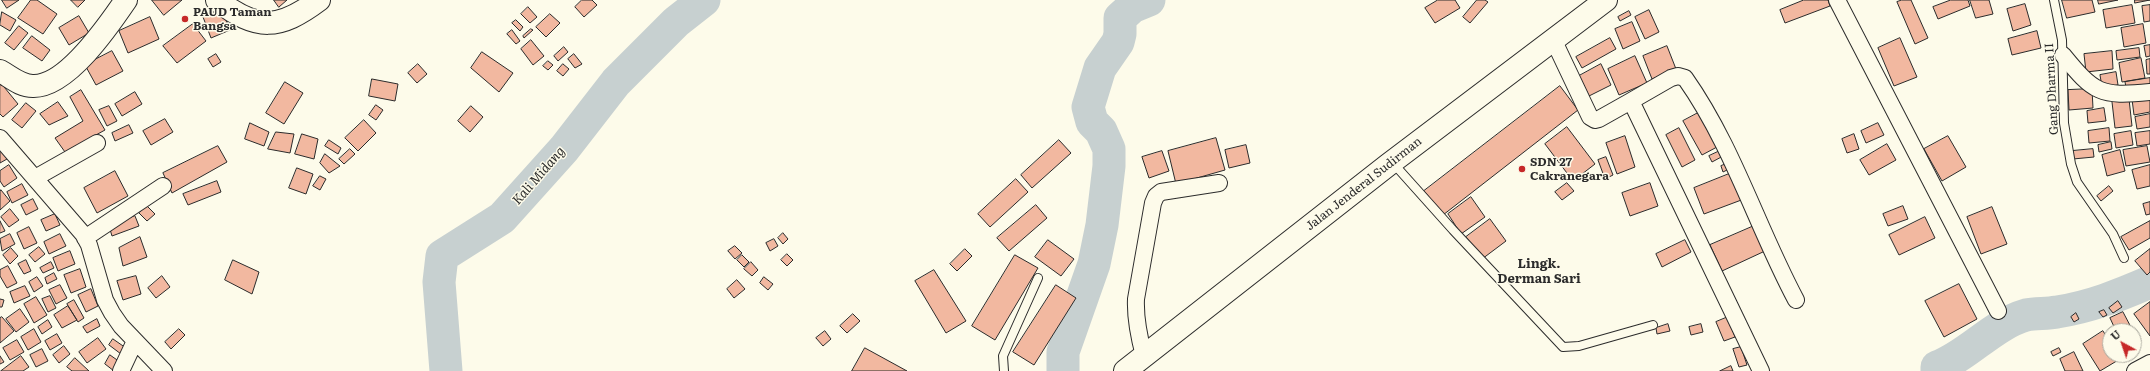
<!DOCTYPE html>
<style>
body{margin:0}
#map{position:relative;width:2150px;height:371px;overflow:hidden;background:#fdfbea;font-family:Literata,serif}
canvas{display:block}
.north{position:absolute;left:2102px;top:323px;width:40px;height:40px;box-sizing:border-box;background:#fdfbea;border:1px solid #a9a89e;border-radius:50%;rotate:320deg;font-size:11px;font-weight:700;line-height:16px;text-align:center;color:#2b2b2b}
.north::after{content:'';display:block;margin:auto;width:14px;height:18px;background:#c62828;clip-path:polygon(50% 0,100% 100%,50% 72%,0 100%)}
</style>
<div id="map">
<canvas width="2150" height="371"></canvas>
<div class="north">U</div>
</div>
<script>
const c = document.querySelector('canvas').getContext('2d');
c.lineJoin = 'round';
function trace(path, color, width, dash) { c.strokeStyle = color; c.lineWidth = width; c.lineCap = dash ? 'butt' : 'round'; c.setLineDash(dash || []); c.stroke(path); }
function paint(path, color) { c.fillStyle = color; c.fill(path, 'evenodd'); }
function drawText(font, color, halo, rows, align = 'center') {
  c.font = font + ' Literata,serif'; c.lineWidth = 3; c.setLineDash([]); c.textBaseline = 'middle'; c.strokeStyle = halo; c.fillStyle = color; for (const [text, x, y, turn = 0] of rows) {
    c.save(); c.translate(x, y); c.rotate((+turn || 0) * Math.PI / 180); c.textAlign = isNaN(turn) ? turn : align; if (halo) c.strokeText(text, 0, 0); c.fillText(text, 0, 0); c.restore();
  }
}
const river = new Path2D(`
 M446 371 439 282 442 256 502 218 564 149 616 82 676 22 704 0
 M1063 371V352L1094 264 1102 225 1109 166V149L1101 131 1092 122 1088 107 1100 68 1118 42 1120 34V18L1132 7 1149 0
 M1937 371V367C1969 355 1992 325 2026 315 2036 313 2047 314 2057 312 2090 307 2120 295 2150 282`);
const building = new Path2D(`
 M2 0H19L7 8Z
 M31 0H37L57 14 43 34 18 18Z
 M71 0H85L78 7Z
 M152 0H182L164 15Z
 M274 0H287L279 7Z
 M582 0H592L597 5 584 17 575 7Z
 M1438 0H1455L1460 8 1435 23 1425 8Z
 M1477 0H1485L1488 2 1470 23 1463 17Z
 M1804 0H1828L1830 6 1785 23 1780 10Z
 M1902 0H1911L1928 38 1915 44 1897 2Z
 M1951 0H1968L1970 6 1938 19 1933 7Z
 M1970 0H1989L1993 14 1976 18Z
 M2062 0H2092L2095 12 2067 18Z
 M2098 0H2118L2099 4Z
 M2135 0H2150L2135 3Z
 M2025 4 2031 25 2013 31 2007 9Z
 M2132 5 2135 23 2106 28 2103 10Z
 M2150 5V21L2144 22 2142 6Z
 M528 7 537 17 530 23 521 14Z
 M222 10 230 30 211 38 203 17Z
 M1649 10 1659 32 1645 39 1635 17Z
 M1629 11 1631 15 1620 21 1618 17Z
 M2 12 16 20 10 31 0 25Z
 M550 14 560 23 546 37 536 27Z
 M79 16 89 33 69 45 59 28Z
 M150 17 159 39 128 53 119 31Z
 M516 20 523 27 520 31 512 23Z
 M1632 22 1640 41 1623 49 1615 29Z
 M193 24 206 41 177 63 163 46Z
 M2143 24 2146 43 2124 47 2121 28Z
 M19 26 28 33 14 50 5 43Z
 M531 29 533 30 524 38 523 36Z
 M512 30 520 41 516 44 507 34Z
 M2037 31 2041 48 2012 55 2008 39Z
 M32 36 50 50 42 61 23 48Z
 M1610 38 1616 49 1582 68 1576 57Z
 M1900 38 1917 77 1894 86 1878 48Z
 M531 40 544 56 533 65 521 49Z
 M2150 45V56L2146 57 2144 46Z
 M1667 46 1676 69 1652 79 1643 56Z
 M564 47 568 52 558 61 554 56Z
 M2139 48 2140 57 2117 60 2116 51Z
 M112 51 123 71 96 85 85 65Z
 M2112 51 2113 69 2086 72 2084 54Z
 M482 52 513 73 499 92 471 68Z
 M216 54 221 62 213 67 208 59Z
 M574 54 582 64 575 68 568 59Z
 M1635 56 1647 83 1619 95 1608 69Z
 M2141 58 2145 78 2122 82 2119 63Z
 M2150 59V74H2147L2146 60Z
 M548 61 553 65 548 70 543 66Z
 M418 64 427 74 417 83 408 73Z
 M563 64 569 69 563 76 557 71Z
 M1601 64 1611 85 1589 96 1579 76Z
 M2116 72 2118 85 2102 87 2100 75Z
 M2150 78V88L2127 92 2125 82Z
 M372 79 398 84 395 101 369 96Z
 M0 82 18 104 3 117 0 114Z
 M285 82 303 93 284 124 266 113Z
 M1560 86 1578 110 1443 215 1424 191Z
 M2092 89 2093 108 2069 110 2068 90Z
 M81 90 105 130 65 152 55 138 83 121 70 97Z
 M135 92 142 104 122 116 115 104Z
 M2150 96V112L2134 115 2132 99Z
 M2129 99 2132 126 2115 128 2112 102Z
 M58 102 68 116 49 125 40 114Z
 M26 103 36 111 22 128 12 120Z
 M376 105 383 110 376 120 369 115Z
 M109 106 117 121 107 126 99 110Z
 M471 106 483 117 470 132 458 121Z
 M2104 108 2106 121 2088 123 2087 111Z
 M1698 113 1717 147 1702 155 1683 121Z
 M2150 114V127L2137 129 2135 117Z
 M165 119 173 132 151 145 143 131Z
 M364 120 376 133 358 151 345 138Z
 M250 123 269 132 264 146 245 139Z
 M1878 123 1884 135 1866 143 1861 131Z
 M129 125 133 133 115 141 112 133Z
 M1567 127 1595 164 1573 181 1545 144Z
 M1679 128 1695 160 1682 167 1666 135Z
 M2109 128 2110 141 2089 143 2088 131Z
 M2131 131 2133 145 2116 148 2114 134Z
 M2150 131V144L2137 146 2135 133Z
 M276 132 294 134 290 153 268 149Z
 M302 134 318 139 314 159 295 154Z
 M1854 134 1859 149 1847 153 1842 139Z
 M1625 136 1635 167 1617 174 1606 143Z
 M1948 136 1966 167 1942 181 1924 149Z
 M1216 138 1225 170 1176 184 1168 151Z
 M329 140 341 148 338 154 325 146Z
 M1059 140 1071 153 1032 188 1021 175Z
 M2111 142 2112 149 2099 152 2098 145Z
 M1887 144 1896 160 1869 175 1860 160Z
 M1 145 7 159 0 163V146Z
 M1246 145 1250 163 1229 168 1225 150Z
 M218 146 227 162 172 193 163 173Z
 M2147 146 2150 162 2126 166 2123 150Z
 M350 149 355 154 344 164 339 159Z
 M2093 149 2094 157 2073 159 2072 151Z
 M1722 150 1725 155 1712 162 1709 156Z
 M2120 150 2125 171 2107 176 2102 155Z
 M1162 151 1169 171 1149 178 1142 157Z
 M325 154 340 166 329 173 320 163Z
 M1606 157 1613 175 1605 179 1598 160Z
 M1729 163 1731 168 1723 172 1721 166Z
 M9 165 17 178 4 187 0 181V171Z
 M2150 165V186L2137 189 2132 170Z
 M297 168 313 174 306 194 289 188Z
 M115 171 128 196 97 213 84 188Z
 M1734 172 1744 199 1704 214 1694 188Z
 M320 176 326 179 320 190 313 186Z
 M1016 179 1028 192 990 227 978 214Z
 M217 181 221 192 188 205 183 194Z
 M1567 183 1574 191 1562 200 1555 192Z
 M1650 183 1658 206 1630 216 1622 193Z
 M22 184 28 195 12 203 7 192Z
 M2109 186 2113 191 2101 201 2097 196Z
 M1 190 10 201 0 210V192Z
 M1471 197 1485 217 1461 234 1448 214Z
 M33 199 38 209 26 215 21 205Z
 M2150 202V214L2146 215 2143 204Z
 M1036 205 1047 218 1009 251 997 238Z
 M147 206 155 214 147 221 139 213Z
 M1903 206 1908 219 1888 226 1883 214Z
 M1992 207 2007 244 1981 254 1967 217Z
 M10 209 19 220 9 227 1 217Z
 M55 214 60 225 46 231 41 220Z
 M135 216 139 226 112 236 109 226Z
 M1925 217 1935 238 1899 255 1889 235Z
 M1490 219 1506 241 1482 259 1466 237Z
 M0 221 5 231 0 233Z
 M2150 221V238L2129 250 2121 237Z
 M1754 226 1765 251 1722 271 1710 245Z
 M29 227 37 243 24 249 17 233Z
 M783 233 788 239 783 244 778 238Z
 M10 234 15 244 2 251 0 239Z
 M60 234 66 246 49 254 44 242Z
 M140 237 147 257 123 266 119 248Z
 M774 239 778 246 770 251 766 243Z
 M1048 240 1074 259 1061 276 1035 257Z
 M1685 240 1691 252 1662 267 1656 254Z
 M735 246 742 253 735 259 728 251Z
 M39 247 45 254 35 262 29 255Z
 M11 248 18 256 10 264 3 255Z
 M965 249 972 256 957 271 950 264Z
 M2150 249V272L2147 275 2135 261Z
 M70 251 75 264 58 271 53 258Z
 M787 254 793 260 787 266 781 260Z
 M742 255 749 262 744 267 737 260Z
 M1015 255 1038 268 995 340 972 326Z
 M26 260 31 271 24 274 18 264Z
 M233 260 259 272 252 294 225 280Z
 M51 262 54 268 43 273 40 268Z
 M751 262 758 270 752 276 744 269Z
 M8 266 17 283 7 288 0 276V270Z
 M80 269 86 287 71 293 64 275Z
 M934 270 966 321 946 333 915 281Z
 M54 273 57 279 47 284 45 278Z
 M136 276 141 294 123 300 117 281Z
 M162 276 170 287 156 298 148 288Z
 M37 277 43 286 34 292 29 282Z
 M764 277 773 284 768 290 760 283Z
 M737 280 745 289 734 298 727 289Z
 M1959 284 1977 319 1944 337 1925 301Z
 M60 285 67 298 56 304 49 290Z
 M1056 285 1076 298 1034 365 1013 352Z
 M25 286 30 296 14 303 10 292Z
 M91 289 98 306 86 312 78 295Z
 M50 296 56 308 48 312 42 299Z
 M36 297 47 315 34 323 24 304Z
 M0 299 4 300 2 307H0Z
 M74 300 84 318 78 322 67 304Z
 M2118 301 2122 307 2113 313 2109 308Z
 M2150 302V336L2134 314Z
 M68 306 77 320 62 328 54 315Z
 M20 309 29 322 16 332 6 319Z
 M2104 310 2107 315 2103 317 2099 312Z
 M2123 312 2133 331H2116L2110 318Z
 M2076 313 2079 319 2074 322 2071 317Z
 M853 314 860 321 847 333 840 326Z
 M2 317 14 331 0 343V318Z
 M1728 317 1735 337 1724 341 1716 322Z
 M97 319 100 326 87 333 83 327Z
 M48 320 52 327 42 334 38 327Z
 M1668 324 1670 331 1657 334 1656 328Z
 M1701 324 1703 332 1691 335 1689 327Z
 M34 329 41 342 28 350 21 337Z
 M179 329 185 335 171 349 165 342Z
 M825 331 831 339 823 346 816 338Z
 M2103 331 2110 342V355H2118L2120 359 2100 371 2083 344Z
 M2134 333 2139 342 2134 344Z
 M57 334 62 343 50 350 45 341Z
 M98 338 106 349 87 363 79 352Z
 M113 339 126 348 121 354 109 345Z
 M17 340 24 352 10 360 3 348Z
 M64 346 70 354 59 363 53 355Z
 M1741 347 1747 365 1739 367 1733 349Z
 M865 348 907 371H852Z
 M2059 348 2061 352 2053 356 2051 352Z
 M42 349 48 361 36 367 30 355Z
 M2074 352 2083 371H2065L2060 359Z
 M110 355 120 362 114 371 105 364Z
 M0 356 4 362 0 364Z
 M21 356 29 367 23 371H1Z
 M75 358 89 371H72L67 367Z
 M1731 366 1733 371H1720Z`);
const lane = new Path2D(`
 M2054 0 2062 40 2064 123 2071 164 2077 182 2113 234 2124 258
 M1393 163 1453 230 1563 347 1579 346 1653 325
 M1004 371 1003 356 1038 278`);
const street = new Path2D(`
 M1837 0 1998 311
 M1553 39 1590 117 1595 120 1599 119 1631 101 1761 371
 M2063 55C2094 93 2100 97 2150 92
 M1631 101 1671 78 1678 76 1685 78C1733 146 1757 227 1796 300
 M0 138 83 234 89 245 105 300 112 313 121 326 164 371
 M35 178 97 143
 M85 238 163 186
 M1144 356C1139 337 1135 319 1136 299L1153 203 1156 196 1161 192 1219 183
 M121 371 135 341
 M2135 371 2150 363`);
const secondary = new Path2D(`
 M217 0C257 31 279 30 319 0
 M0 71C11 77 20 86 33 86 67 87 109 25 126 0`);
const highway = new Path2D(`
 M1125 371 1388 165 1606 0`);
const markers = [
 [185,19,4,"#c62828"],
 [1522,169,4,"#c62828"]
];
const poiNames = [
 ["PAUD Taman",193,12],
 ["Bangsa",193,26],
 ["SDN 27",1530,162],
 ["Cakranegara",1530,176]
];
const streetNames = [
 ["Gang Dharma II",2052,89,-93],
 ["Jalan Jenderal Sudirman",1364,184,-38]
];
const waterNames = [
 ["Kali Midang",539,176,-49]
];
const neighbourhoodNames = [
 ["Lingk.",1539,264],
 ["Derman Sari",1539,279]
];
trace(river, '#c7d0d0', 33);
paint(building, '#f2b8a0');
trace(building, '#2b2b2b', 1);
trace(lane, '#2b2b2b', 10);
trace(street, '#2b2b2b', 18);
trace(secondary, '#2b2b2b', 24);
trace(highway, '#2b2b2b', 24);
trace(lane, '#fdfbea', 8);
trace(street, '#fdfbea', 16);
trace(secondary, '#fdfbea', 22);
trace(highway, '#fdfbea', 22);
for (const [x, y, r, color] of markers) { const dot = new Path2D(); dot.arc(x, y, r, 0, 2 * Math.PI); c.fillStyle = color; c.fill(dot); trace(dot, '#fdfbea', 1.5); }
drawText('bold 12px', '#2b2b2b', '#fdfbea', poiNames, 'left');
drawText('12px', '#2b2b2b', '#fdfbea', streetNames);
drawText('italic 13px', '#2b2b2b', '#fdfbea', waterNames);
drawText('bold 13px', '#2b2b2b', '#fdfbea', neighbourhoodNames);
</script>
